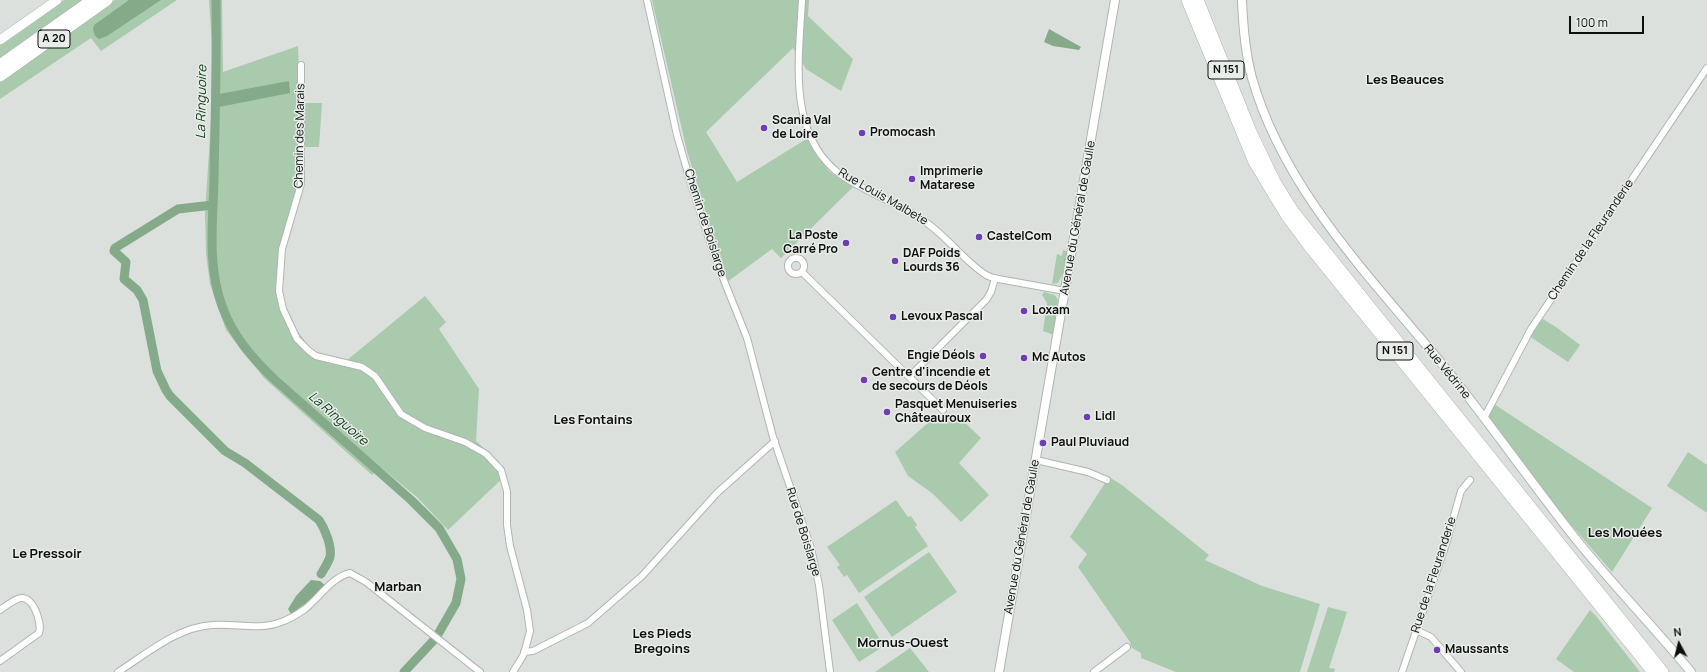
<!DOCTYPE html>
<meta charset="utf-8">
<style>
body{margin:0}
#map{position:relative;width:1707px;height:672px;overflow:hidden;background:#dbe0dc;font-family:Manrope,sans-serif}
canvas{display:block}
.north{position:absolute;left:1659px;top:624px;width:40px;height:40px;-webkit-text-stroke:3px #e8ede9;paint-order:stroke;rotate:353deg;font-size:11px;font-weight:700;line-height:16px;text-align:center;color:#0d0e0d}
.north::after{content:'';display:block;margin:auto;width:14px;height:18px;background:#0d0e0d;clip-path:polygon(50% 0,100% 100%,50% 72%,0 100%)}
.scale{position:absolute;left:1569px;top:16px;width:75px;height:18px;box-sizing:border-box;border:2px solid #0d0e0d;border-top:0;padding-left:5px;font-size:12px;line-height:14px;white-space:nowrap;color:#0d0e0d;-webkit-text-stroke:3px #e8ede9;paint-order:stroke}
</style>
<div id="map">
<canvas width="1707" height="672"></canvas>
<div class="north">N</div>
<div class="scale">100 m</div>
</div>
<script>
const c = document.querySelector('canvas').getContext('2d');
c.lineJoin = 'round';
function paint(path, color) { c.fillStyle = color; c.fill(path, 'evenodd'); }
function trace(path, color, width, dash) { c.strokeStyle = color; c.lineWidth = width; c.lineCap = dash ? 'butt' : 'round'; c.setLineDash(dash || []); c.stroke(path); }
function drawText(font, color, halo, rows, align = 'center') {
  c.font = font + ' Manrope,sans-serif'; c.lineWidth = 3; c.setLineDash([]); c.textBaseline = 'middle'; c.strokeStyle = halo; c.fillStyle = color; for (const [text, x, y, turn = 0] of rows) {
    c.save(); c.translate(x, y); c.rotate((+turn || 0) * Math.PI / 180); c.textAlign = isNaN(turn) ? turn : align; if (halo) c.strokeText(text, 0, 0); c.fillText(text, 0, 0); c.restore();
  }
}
const green = new Path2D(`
 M64 0H83L0 61V45Z
 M115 0H177L101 51 91 38 0 99V82Z
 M209 0H222L223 72 298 46 300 103H322L319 147H303V186L281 244 280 300 296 329 312 351 346 361 425 296 446 322 439 329 479 389 476 441 497 460 506 475 448 530 417 497 380 467 372 475 264 378 226 330 210 284 206 254 205 213 214 76Z
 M652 0H809L808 16 853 59 841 91 806 69 793 48 706 132 737 182 808 138 829 171 853 187 781 258 772 249 727 282 687 151Z
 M1063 250 1069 252 1064 271 1058 283 1052 284 1057 254 1062 256Z
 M1044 292 1055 295 1058 300 1054 335 1043 331 1047 303 1042 295Z
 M1541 318 1556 327 1580 345 1568 362 1529 336Z
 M1494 404 1652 508 1612 572 1560 512 1487 417Z
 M956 414 981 438 959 463 989 495 961 522 932 493 908 476 895 452 929 422Z
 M1688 452 1707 465V513L1667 486Z
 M1109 477 1122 485 1209 555 1205 560 1262 586 1320 604 1300 672H1176L1141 658V653L1132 648 1130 642 1078 567 1087 554 1070 537Z
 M896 500 908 517 911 516 917 525 915 527 928 546 859 593 847 575 844 577 837 567 840 565 827 547Z
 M929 552 957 592 892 637 864 597Z
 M857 603 884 646 859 662 832 620Z
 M1328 607 1347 612 1329 668 1335 669 1334 672H1307Z
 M1590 610 1596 616 1640 672H1574L1556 659Z
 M910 648 929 672H875Z`);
const water = new Path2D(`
 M129 0H161L107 36 99 39C94 36 92 30 94 25Z
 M1049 29 1081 47 1079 50 1053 46 1044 42Z
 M289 81 290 93 219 107V94Z
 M311 580 320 581 325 585 310 600 291 614 288 609 296 596Z`);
const river = new Path2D(`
 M216 0C217 60 215 119 214 179 213 221 207 265 222 306 233 336 251 357 274 379L411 500 439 528 457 559 461 579 456 603 437 636
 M213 205 178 209 115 248 114 251 126 262 124 279 137 290 143 300 157 371 166 390 170 396 225 451 245 463 319 520C325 529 332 546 330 557 328 563 324 569 321 574
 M404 672 434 640`);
const street = new Path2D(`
 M647 0 677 135 691 184 717 263 747 338 773 437 811 548 819 585 830 672
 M802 0C799 60 786 138 844 177 870 194 899 204 924 221 947 236 963 260 986 275L993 278 1065 291
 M301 65V184L282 249 279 291 283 309 297 339 309 351 316 356 362 367 375 376 401 414 425 428 465 442 486 454 501 470 507 491V525L510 546 527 610 530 631 524 654 513 672
 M788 266a8 8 0 1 1 16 0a8 8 0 1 1-16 0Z
 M802 272 943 410
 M910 376 986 300 991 292 995 278
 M1484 418 1531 329 1707 68
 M1036 460 1088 472 1107 480
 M0 610C17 598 27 589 37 614 39 621 41 626 39 633L0 661
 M1416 630 1431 637 1461 672
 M524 652 533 651 588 623 642 576 717 493 775 441
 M118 672C146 654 178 627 212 625 236 623 259 631 281 622 290 619 298 614 305 609 319 598 332 577 350 573L366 582 480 672
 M1094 672 1127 647
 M1402 672 1446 544 1461 491 1470 480`);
const secondary = new Path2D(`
 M1242 0C1243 26 1245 52 1252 78 1286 197 1380 286 1455 380 1496 432 1534 486 1575 538 1612 584 1654 627 1691 672
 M999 672 1115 0`);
const primary = new Path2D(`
 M0 40 57 0`);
const highway = new Path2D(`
 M1187 0 1254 162 1286 215 1309 246 1653 672
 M1198 0 1251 132 1275 182 1293 211 1663 672
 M0 65 92 0
 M0 76 107 0`);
const markers = [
 [764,128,4,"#6e3db5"],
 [862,133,4,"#6e3db5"],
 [912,179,4,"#6e3db5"],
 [979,237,4,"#6e3db5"],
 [846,243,4,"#6e3db5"],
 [895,261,4,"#6e3db5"],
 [1024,311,4,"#6e3db5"],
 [893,317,4,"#6e3db5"],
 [983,356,4,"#6e3db5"],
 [1024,358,4,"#6e3db5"],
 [864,380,4,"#6e3db5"],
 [887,412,4,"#6e3db5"],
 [1087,417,4,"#6e3db5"],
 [1043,443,4,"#6e3db5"],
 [1437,650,4,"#6e3db5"]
];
const shields = [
 [54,39,32],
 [1226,70,36],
 [1395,351,36]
];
const shieldNames = [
 ["A 20",54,39],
 ["N 151",1226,70],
 ["N 151",1395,351]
];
const poiNames = [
 ["Scania Val",772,121],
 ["de Loire",772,135],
 ["Promocash",870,133],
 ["Imprimerie",920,172],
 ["Matarese",920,186],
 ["La Poste",838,236,"right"],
 ["Carré Pro",838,250,"right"],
 ["CastelCom",987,237],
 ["DAF Poids",903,254],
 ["Lourds 36",903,268],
 ["Loxam",1032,311],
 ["Levoux Pascal",901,317],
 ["Engie Déols",975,356,"right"],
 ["Mc Autos",1032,358],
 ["Centre d'incendie et",872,373],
 ["de secours de Déols",872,387],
 ["Pasquet Menuiseries",895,405],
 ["Châteauroux",895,419],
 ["Lidl",1095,417],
 ["Paul Pluviaud",1051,443],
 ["Maussants",1445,650]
];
const streetNames = [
 ["Chemin des Marais",300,136,-89],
 ["Rue Louis Malbete",883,197,30],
 ["Avenue du Général de Gaulle",1078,218,-80],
 ["Chemin de Boislarge",705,223,72],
 ["Chemin de la Fleuranderie",1591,240,-56],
 ["Rue Védrine",1447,372,51],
 ["Rue de Boislarge",803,532,73],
 ["Avenue du Général de Gaulle",1022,537,-80],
 ["Rue de la Fleuranderie",1434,575,-72]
];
const neighbourhoodNames = [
 ["Les Beauces",1405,80],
 ["Les Fontains",593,420],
 ["Les Mouées",1625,533],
 ["Le Pressoir",47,554],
 ["Marban",398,587],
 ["Les Pieds",662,634],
 ["Bregoins",662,649],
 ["Mornus-Ouest",903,643]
];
const waterNames = [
 ["La Ringuoire",202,102,-89],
 ["La Ringuoire",338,419,41]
];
paint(green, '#a9caac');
paint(water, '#84aa89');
trace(river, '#84aa89', 9);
trace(street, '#b0b5b0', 8);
trace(secondary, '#b0b5b0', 10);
trace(primary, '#b0b5b0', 10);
trace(highway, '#b0b5b0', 12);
trace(street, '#fff', 6);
trace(secondary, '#fff', 8);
trace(primary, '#fff', 9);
trace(highway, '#fff', 11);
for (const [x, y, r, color] of markers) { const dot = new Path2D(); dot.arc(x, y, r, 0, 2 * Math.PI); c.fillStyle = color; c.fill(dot); trace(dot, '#e8ede9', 1.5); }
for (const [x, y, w] of shields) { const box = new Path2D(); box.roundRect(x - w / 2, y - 9, w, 18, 3); c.fillStyle = '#e8ede9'; c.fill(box); trace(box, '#0d0e0d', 1); }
drawText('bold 11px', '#0d0e0d', null, shieldNames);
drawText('bold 12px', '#0d0e0d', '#e8ede9', poiNames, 'left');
drawText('12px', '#0d0e0d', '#e8ede9', streetNames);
drawText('bold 13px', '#0d0e0d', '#e8ede9', neighbourhoodNames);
drawText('italic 13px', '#0d3817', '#e8ede9', waterNames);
</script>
